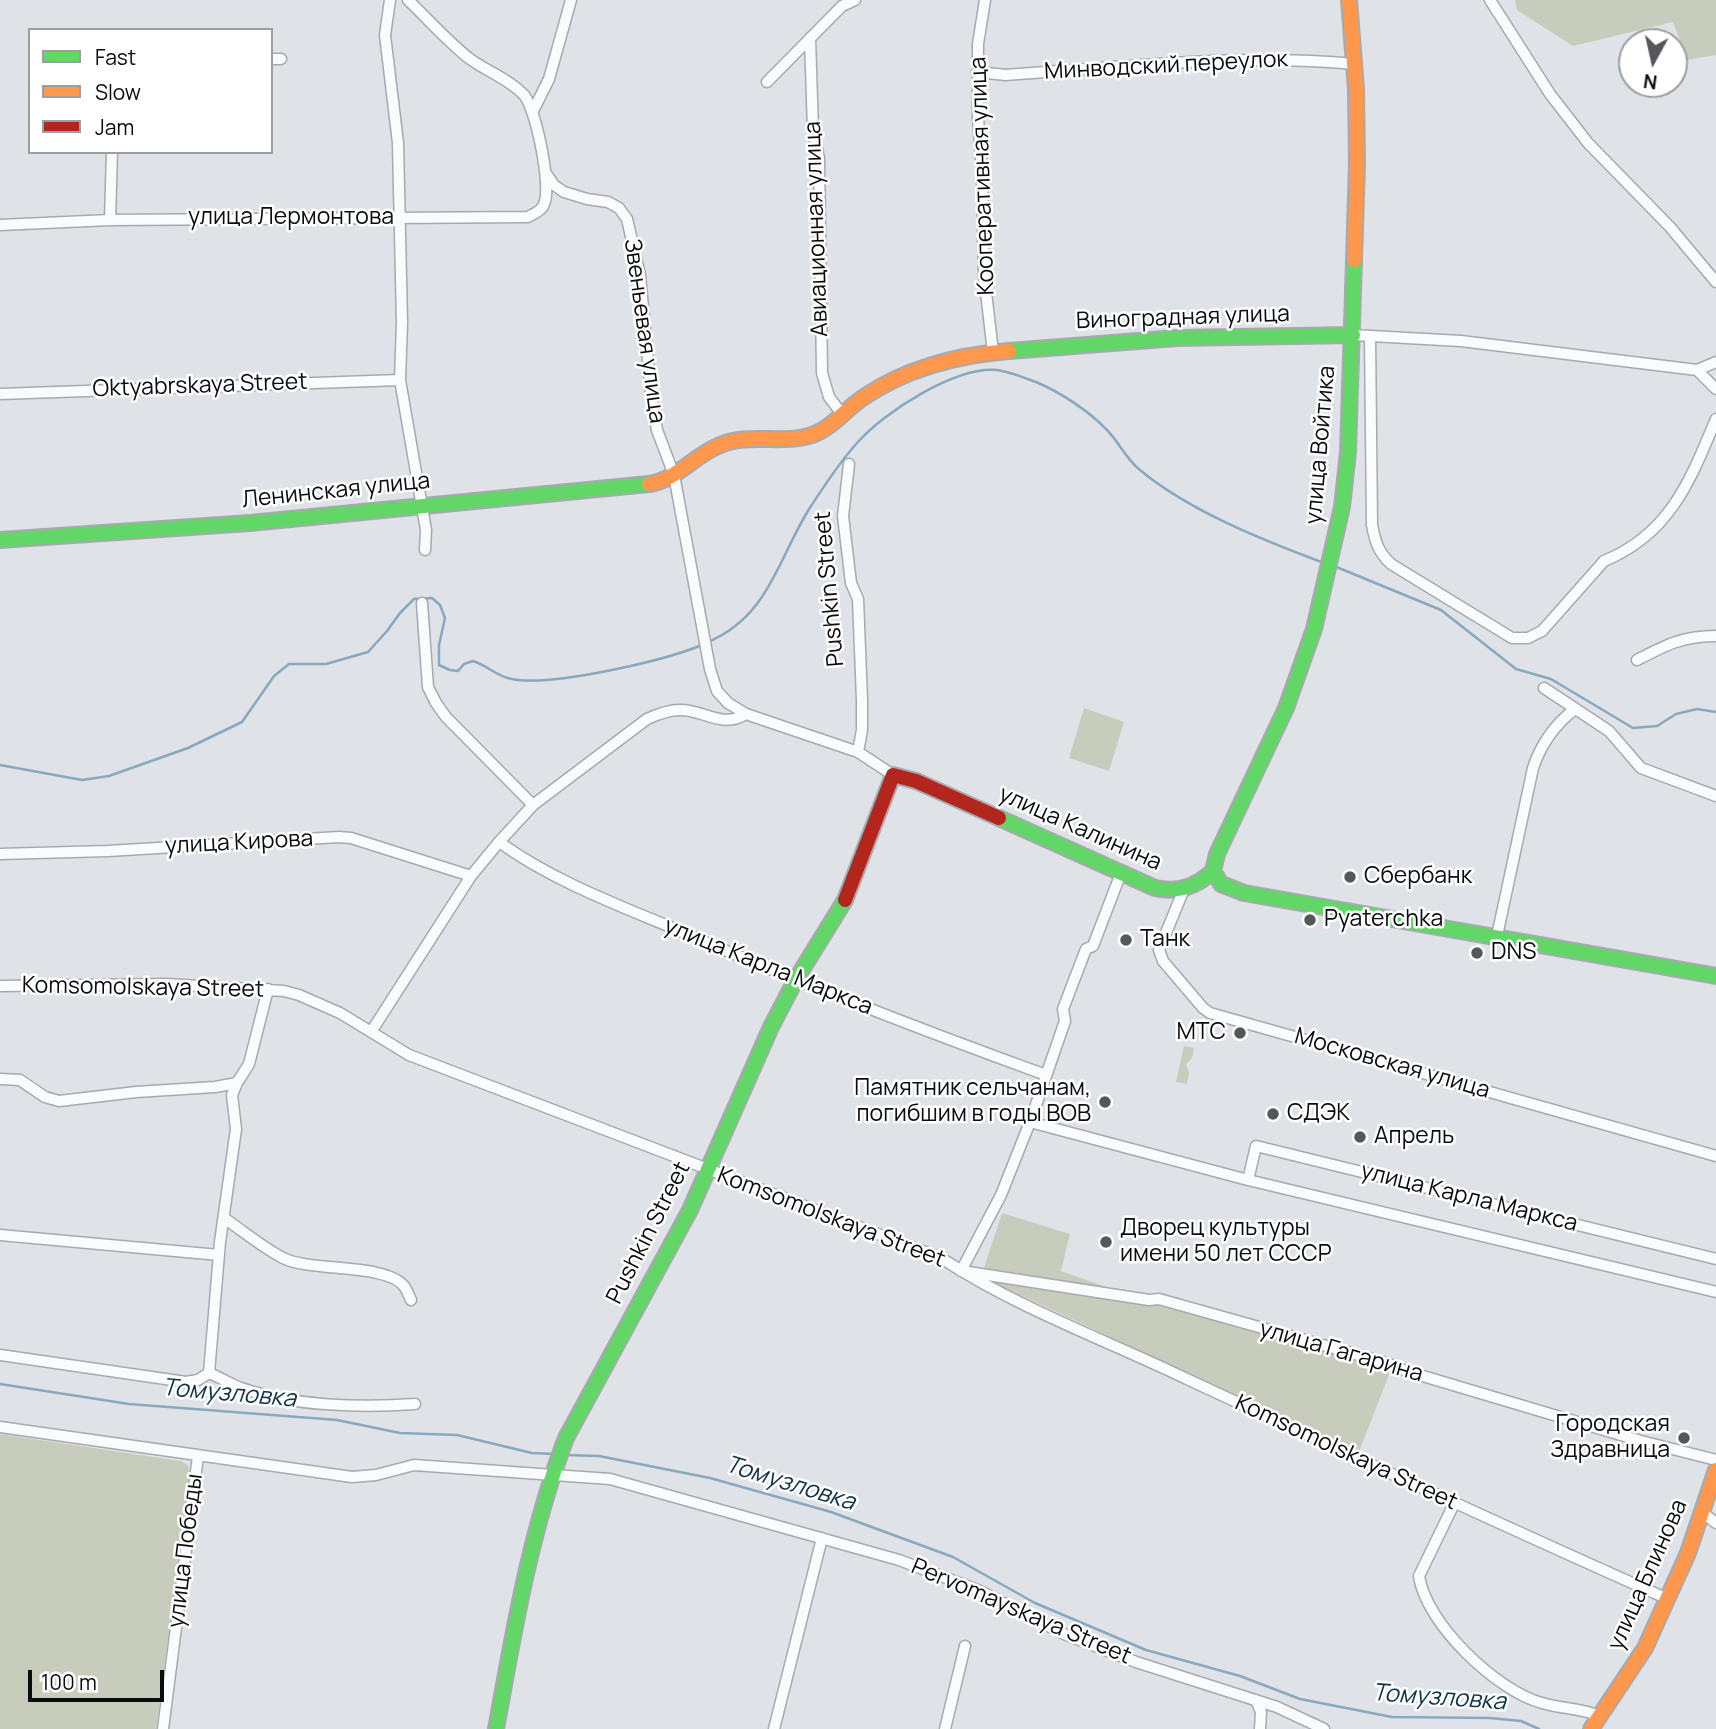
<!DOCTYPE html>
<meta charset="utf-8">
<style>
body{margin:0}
#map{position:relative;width:1716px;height:1729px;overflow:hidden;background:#dfe3e8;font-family:Manrope,sans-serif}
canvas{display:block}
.legend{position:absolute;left:28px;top:28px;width:245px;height:126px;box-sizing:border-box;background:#fff;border:2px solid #9d9e9f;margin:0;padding:9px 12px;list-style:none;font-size:21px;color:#0a0c0f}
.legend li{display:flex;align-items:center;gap:14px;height:35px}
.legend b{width:35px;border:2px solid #9d9e9f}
.north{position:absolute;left:1618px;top:28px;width:70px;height:70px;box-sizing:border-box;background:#fff;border:2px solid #9d9e9f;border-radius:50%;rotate:188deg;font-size:19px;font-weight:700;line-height:28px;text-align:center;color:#0a0c0f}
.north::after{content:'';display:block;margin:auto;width:24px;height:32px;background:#55575b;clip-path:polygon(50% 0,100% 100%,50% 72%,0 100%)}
.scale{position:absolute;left:28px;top:1670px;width:136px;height:32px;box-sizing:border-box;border:4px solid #0a0c0f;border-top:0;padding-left:9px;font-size:21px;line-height:24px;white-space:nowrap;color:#0a0c0f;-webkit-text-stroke:5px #fff;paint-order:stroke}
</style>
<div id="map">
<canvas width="1716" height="1729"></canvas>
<ul class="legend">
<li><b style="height:9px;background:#63d668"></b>Fast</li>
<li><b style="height:9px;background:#ff974d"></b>Slow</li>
<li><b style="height:9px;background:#b3261e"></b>Jam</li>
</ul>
<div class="north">N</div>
<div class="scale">100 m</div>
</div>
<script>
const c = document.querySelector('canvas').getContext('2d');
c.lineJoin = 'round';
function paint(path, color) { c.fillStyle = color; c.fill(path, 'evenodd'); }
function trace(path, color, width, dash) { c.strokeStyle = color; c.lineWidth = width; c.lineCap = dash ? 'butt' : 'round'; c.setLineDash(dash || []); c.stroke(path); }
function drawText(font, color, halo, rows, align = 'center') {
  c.font = font + ' Manrope,sans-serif'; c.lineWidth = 5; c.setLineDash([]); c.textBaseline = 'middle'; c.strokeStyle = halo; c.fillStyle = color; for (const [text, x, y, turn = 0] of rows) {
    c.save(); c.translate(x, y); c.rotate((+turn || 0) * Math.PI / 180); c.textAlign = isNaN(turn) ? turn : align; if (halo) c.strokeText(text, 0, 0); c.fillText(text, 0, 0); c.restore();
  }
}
const green = new Path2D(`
 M1515 0H1716V55L1687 60 1673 22 1573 46 1517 10Z
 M1084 708 1124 722 1109 771 1069 758Z
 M1184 1046 1194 1048 1192 1058 1186 1064 1189 1073 1187 1084 1176 1082Z
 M1002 1213 1070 1234 1061 1271 1154 1304 1386 1366 1390 1372 1359 1452 981 1277Z
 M0 1434 181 1461 188 1465 190 1475 156 1729H0Z`);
const stream = new Path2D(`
 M1334 566 1441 610 1516 669 1551 679 1633 728 1657 726 1676 714 1697 709 1716 712
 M708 642C770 616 778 557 811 506 825 485 840 461 858 442 884 412 955 367 996 370 1008 371 1025 378 1036 382 1060 392 1089 411 1107 430 1119 442 1126 459 1140 470 1189 511 1265 541 1324 563
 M0 765 82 780 109 776 188 748 242 722 274 676 289 664H326L368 652 387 631 400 613 414 599 432 598 440 605 445 618 439 645V665L450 670 458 671 464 664 473 661C487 665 497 677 512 679 551 687 663 661 702 645
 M0 1384 129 1404 337 1420 400 1433 457 1435 532 1453 555 1454
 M565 1455 599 1456 710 1478 831 1512 953 1557 1035 1603 1146 1650 1240 1676 1300 1699 1392 1717 1490 1718 1521 1721 1539 1729`);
const street = new Path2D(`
 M390 0 385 35 398 143 402 323 400 380 426 530 425 550
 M985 0 978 44V118L982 172 984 275 993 352
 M1490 0 1550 94 1588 143 1670 227 1716 282
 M810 38 813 130 819 158 822 373 829 397 842 414
 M271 59H281
 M977 72 1006 75C1121 67 1239 53 1355 64
 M767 82 842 6 855 0
 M533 111 549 79 571 0
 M545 172 554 185 564 192 587 199 608 202 619 208 627 219 640 275 651 394 657 430 674 475 710 669 717 691 728 703 746 714 858 752 893 775
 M110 220 112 152
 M0 225 110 220 528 217C533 214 542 211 544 204 552 187 536 109 524 95 509 79 488 72 470 59 448 42 428 19 408 0
 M1353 335 1461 341 1697 370 1716 389
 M1370 336 1372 525C1375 541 1378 552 1391 564L1512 638H1528L1542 631 1604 561C1670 534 1690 481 1716 419
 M1697 370 1716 362
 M0 394 400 380
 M849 464 843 516 851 583 858 599 862 700V730L858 752
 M422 603 428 687 436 703 446 717 533 805
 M1637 660C1666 645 1682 636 1716 636
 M1544 688 1609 731 1641 768 1716 796
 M499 842C553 881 618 905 680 931 800 983 922 1030 1046 1075
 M0 854 108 851 339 837 351 838 471 876
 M1184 889 1159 950 1163 961 1203 1008 1210 1013 1716 1156
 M1497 936 1533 768C1541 744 1554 725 1575 709
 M0 986 167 984 284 991 299 995 340 1013 409 1055 941 1258C1019 1309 1106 1340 1189 1380 1348 1454 1508 1528 1668 1599
 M371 1032 471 876 499 842 533 805 647 719C658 714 668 710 680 710 705 710 722 729 746 714
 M0 1079 20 1080 45 1097 59 1101 136 1092 215 1087 237 1083
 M1030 1122 1248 1180 1716 1292
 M1248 1180 1256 1146 1716 1259
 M224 1218C243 1231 262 1247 283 1258 311 1272 385 1263 404 1286 407 1290 409 1296 411 1300
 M0 1235 219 1255
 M961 1271 1001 1195 1030 1122 1065 1021 1063 1009 1086 949 1093 946 1121 873
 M968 1272 1149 1300 1159 1299 1387 1363 1406 1371 1641 1441 1716 1460
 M0 1355 186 1382 198 1380 209 1373C221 1378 232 1385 244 1389 295 1406 361 1408 415 1404
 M209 1373 220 1242 236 1129 232 1095 237 1083 249 1064 268 989
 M0 1427 352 1477 376 1475 414 1465 610 1479 899 1560 978 1590 1064 1634 1136 1662 1277 1707 1324 1729
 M1454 1504 1419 1576C1426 1624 1497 1691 1542 1703 1562 1709 1581 1708 1600 1716
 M1702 1512 1716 1523
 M1256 1700 1261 1712 1260 1729
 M163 1729 198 1456
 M774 1729 822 1538
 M945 1729 965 1646`);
const fast = new Path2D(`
 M1009 351 1177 338 1353 335
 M0 540 250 523 649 484
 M999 818 1155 888C1178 893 1196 887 1213 871
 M1213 871 1217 854 1286 708 1314 629 1342 507 1348 452 1354 260
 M1213 871 1221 884 1244 893 1716 976
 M496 1729C514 1630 530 1532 566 1438L690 1210 771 1027 795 981 845 900`);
const slow = new Path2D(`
 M1349 0 1356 89 1357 163 1354 260
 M649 484C676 480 694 456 718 446 748 432 782 445 812 435 831 429 847 408 864 397 907 368 958 355 1009 351
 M1591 1729 1645 1648 1688 1553 1716 1470`);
const jam = new Path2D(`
 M845 900 893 775 916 781 999 818`);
const markers = [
 [1350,877,7,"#55575b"],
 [1310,920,7,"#55575b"],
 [1126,940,7,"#55575b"],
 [1477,953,7,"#55575b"],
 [1240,1033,7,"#55575b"],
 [1105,1102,7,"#55575b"],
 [1273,1114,7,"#55575b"],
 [1360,1137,7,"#55575b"],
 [1106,1242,7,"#55575b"],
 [1684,1438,7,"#55575b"]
];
const streetNames = [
 ["Минводский переулок",1166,66,-3],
 ["Кооперативная улица",983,176,-92],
 ["улица Лермонтова",291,218],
 ["Авиационная улица",817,229,-92],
 ["Виноградная улица",1183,318,-2],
 ["Звеньевая улица",644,331,82],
 ["Oktyabrskaya Street",200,386,-2],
 ["улица Войтика",1321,445,-85],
 ["Ленинская улица",336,491,-6],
 ["Pushkin Street",830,589,-95],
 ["улица Калинина",1080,829,24],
 ["улица Кирова",239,843,-3],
 ["улица Карла Маркса",768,967,22],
 ["Komsomolskaya Street",143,988,1],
 ["Московская улица",1392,1064,16],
 ["улица Карла Маркса",1469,1198,14],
 ["Komsomolskaya Street",831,1218,21],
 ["Pushkin Street",649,1233,-63],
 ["улица Гагарина",1341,1352,16],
 ["Komsomolskaya Street",1346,1453,25],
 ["улица Победы",186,1551,-83],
 ["улица Блинова",1648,1575,-66],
 ["Pervomayskaya Street",1021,1612,23]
];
const poiNames = [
 ["Сбербанк",1364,877],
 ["Pyaterchka",1324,920],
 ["Танк",1140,940],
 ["DNS",1491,953],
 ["МТС",1226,1033,"right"],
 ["Памятник сельчанам,",1091,1089,"right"],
 ["погибшим в годы ВОВ",1091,1115,"right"],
 ["СДЭК",1287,1114],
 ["Апрель",1374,1137],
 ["Дворец культуры",1120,1229],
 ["имени 50 лет СССР",1120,1255],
 ["Городская",1670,1425,"right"],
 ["Здравница",1670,1451,"right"]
];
const waterNames = [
 ["Томузловка",229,1394,5],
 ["Томузловка",790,1484,17],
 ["Томузловка",1439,1698,4]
];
paint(green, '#c8ccbd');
trace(stream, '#88a8bd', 2.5);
trace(street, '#a6aaae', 13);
trace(fast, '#a6aaae', 18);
trace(slow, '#a6aaae', 18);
trace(jam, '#a6aaae', 18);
trace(street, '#fafbfc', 10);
trace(fast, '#63d668', 14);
trace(slow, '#ff974d', 14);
trace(jam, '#b3261e', 14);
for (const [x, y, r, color] of markers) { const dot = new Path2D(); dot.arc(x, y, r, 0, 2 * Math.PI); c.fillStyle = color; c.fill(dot); trace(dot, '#fff', 2.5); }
drawText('23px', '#0a0c0f', '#fff', streetNames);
drawText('23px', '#0a0c0f', '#fff', poiNames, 'left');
drawText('italic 24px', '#10364c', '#fff', waterNames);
</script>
